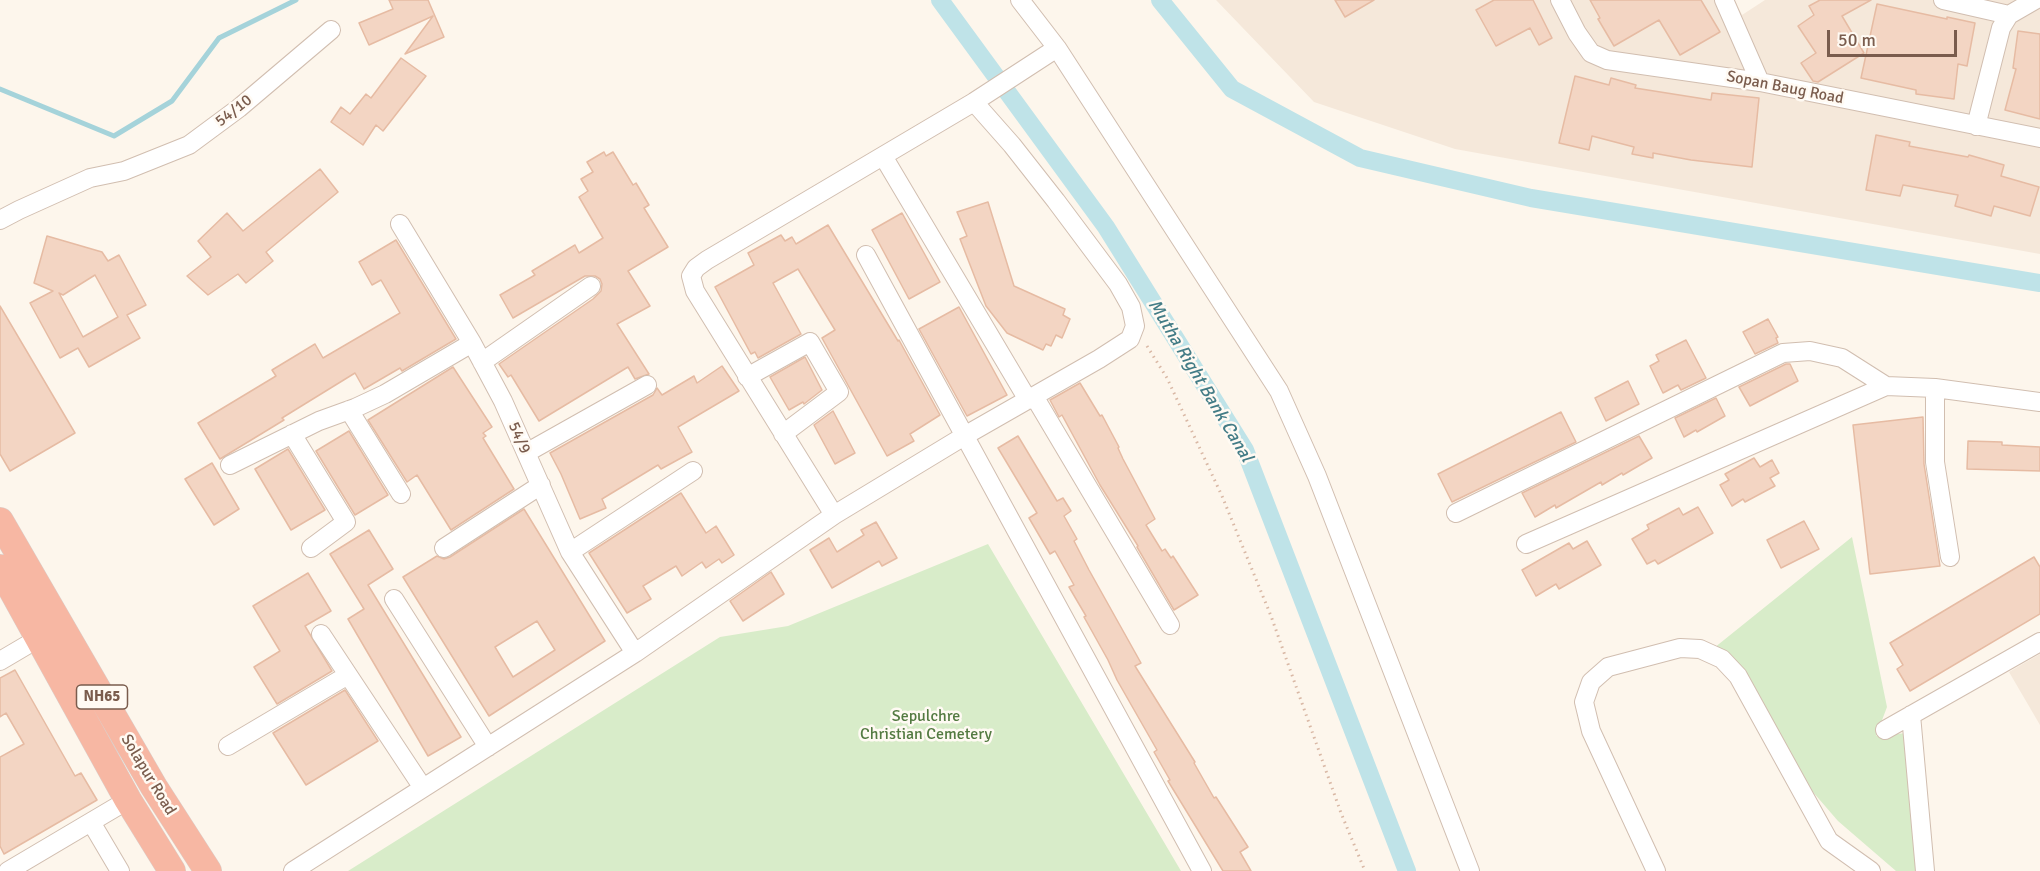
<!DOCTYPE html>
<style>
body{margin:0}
#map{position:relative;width:2040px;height:871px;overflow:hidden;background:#fdf6ec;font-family:Signika,sans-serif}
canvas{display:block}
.scale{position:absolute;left:1827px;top:30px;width:130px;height:27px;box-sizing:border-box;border:3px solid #7a5c4d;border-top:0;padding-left:8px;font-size:18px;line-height:21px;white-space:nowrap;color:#7a5c4d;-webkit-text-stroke:4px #fffaf3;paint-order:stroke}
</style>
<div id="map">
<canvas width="2040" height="871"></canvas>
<div class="scale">50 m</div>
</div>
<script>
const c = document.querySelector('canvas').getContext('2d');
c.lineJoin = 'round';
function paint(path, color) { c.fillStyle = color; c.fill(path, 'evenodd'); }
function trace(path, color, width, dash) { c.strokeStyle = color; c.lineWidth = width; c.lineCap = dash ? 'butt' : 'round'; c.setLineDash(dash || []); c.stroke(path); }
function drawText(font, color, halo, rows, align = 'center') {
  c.font = font + ' Signika,sans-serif'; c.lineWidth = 5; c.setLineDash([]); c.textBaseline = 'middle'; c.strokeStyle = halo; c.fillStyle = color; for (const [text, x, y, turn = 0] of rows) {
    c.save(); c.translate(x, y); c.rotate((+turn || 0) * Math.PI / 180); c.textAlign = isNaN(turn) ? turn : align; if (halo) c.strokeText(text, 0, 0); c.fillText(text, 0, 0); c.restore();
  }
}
const residential = new Path2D(`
 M1216 0H1735L1742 15 1765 0H2040V254L1455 149 1314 102Z
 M2040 654V725L2009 672Z`);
const green = new Path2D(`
 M1852 537 1887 707 1876 736 1907 733 1930 871H1896L1838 821 1806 784 1714 648Z
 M988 544 1181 871H348L720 637 788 626Z`);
const stream = new Path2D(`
 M0 89 114 136 172 101 219 38 296 0`);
const canal = new Path2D(`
 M940 0 1106 227 1245 450 1407 871
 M1160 0 1232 89 1360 158 1531 198 2040 283`);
const building = new Path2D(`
 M389 0H428L444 37 405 54 433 16 369 45 359 23 393 9Z
 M1335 0H1374L1345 17Z
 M1494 0H1533L1552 38 1539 45 1530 28 1496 46 1476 10Z
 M1590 0H1701L1720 32 1680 55 1659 20 1614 46 1598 19 1600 18Z
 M1820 0H1871L1842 16 1864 53 1818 82 1813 81 1801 63 1816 53 1798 26 1814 15 1809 6Z
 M1877 4 1947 19V17L1975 23 1967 66 1958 64 1954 99 1916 94V90L1861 78Z
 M2018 31 2040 34V119L2005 110 2016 69 2013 68Z
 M401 58 426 76 383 131 376 125 363 145 331 122 341 107 350 114 366 94 371 98Z
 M1575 76 1609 85 1611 78 1636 85 1635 88 1711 100 1712 93 1759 98 1752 167 1691 160 1653 153V158L1632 154 1634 147 1592 136 1589 150 1559 143Z
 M1876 135 1910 142 1909 146 1968 157 1969 155 2004 165 2001 176 2039 187 2030 216 1994 206 1991 216 1955 206 1958 195 1903 185 1900 196 1866 190Z
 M604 152 606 156 613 152 633 185 636 183 649 205 644 208 668 247 628 271 650 306 617 324 649 374 635 379 628 367 539 421 511 375 508 377 499 364 593 299 601 291 602 284 600 279 595 276H585L513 318 500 295 535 275 532 271 575 245 579 253 603 238 579 197 588 191 581 179 593 172 587 162Z
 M320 169 338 192 266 252 273 261 246 283 238 274 208 295 187 276 211 257 198 241 227 213 243 231Z
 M988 202 1014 286 1065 309 1063 315 1070 319 1062 338 1056 335 1051 346 1046 344 1043 350 1007 333 986 306 960 239 967 236 957 212Z
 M902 213 940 282 909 299 872 230Z
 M828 225 898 341 899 340 940 415 910 434 914 441 887 456 822 338 835 330 798 269 773 283 801 334 758 358 755 352 751 354 715 287 754 265 748 253 781 235 785 241 792 237 796 244Z
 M47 236 102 252 108 261 119 255 146 305 127 315 140 338 89 367 78 348 60 358 30 303 53 291 34 283ZM95 275 118 317 83 337 59 293 63 295Z
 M396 240 456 339 402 371 400 368 364 389 355 373 282 418 284 420 220 459 198 423 276 376 272 370 315 344 323 358 400 313 381 280 372 285 359 262Z
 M0 306 75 433 10 471 0 454Z
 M959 307 1007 395 967 416 919 329Z
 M1768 319 1778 337 1776 338 1778 343 1755 354 1743 332Z
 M1686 340 1706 378 1681 390 1678 385 1663 393 1650 366 1659 361 1656 355Z
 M805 357 822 390 804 404 803 402 789 410 770 377Z
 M1786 364H1790L1798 381 1750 406 1739 387Z
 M722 366 739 391 678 427 692 452 661 469 658 465 602 499 606 508 580 519 561 474 550 453 653 395 657 388 662 395 694 376 697 383Z
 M453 367 492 427 483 433 486 436 483 438 514 489 451 530 417 475 407 482 368 420Z
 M1628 381 1639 404 1606 421 1595 398Z
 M1080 383 1100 416 1102 415 1119 447 1118 448 1123 459 1155 519 1146 525 1162 551 1165 549 1171 558 1173 556 1198 595 1174 610 1137 547 1138 546 1100 485 1062 415 1059 417 1050 400Z
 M1716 398 1725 416 1697 432 1696 430 1684 437 1675 418Z
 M833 411 855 453 835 464 814 425Z
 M1561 412 1576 442 1452 502 1438 474Z
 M1923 417 1924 464 1940 566 1870 574 1853 425Z
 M349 431 388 495 355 515 316 451Z
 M1018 436 1057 501 1063 498 1071 511 1064 516 1077 539 1074 541 1089 570 1141 663 1135 666 1195 762 1194 763 1214 798 1216 797 1248 847 1240 852 1251 871H1223L1168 781 1170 780 1154 752 1157 750 1117 680 1108 660 1084 617 1086 616 1069 587 1074 585 1055 551 1050 554 1029 518 1037 513 998 448Z
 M1639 436 1652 458 1623 475 1622 473 1602 485 1601 482 1556 508 1555 505 1535 517 1522 493Z
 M1968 441 2002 442V445L2040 447V471L1967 469Z
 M288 449 325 510 291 530 255 469Z
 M1754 458 1760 467 1772 460 1779 473 1770 478 1775 486 1745 502 1743 499 1732 506 1720 485 1729 480 1725 474Z
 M212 463 239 509 214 525 185 479Z
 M681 493 706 533 716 526 734 555 722 563 719 559 706 568 702 562 682 576 676 566 643 586 651 599 627 613 589 553Z
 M1698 507 1713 533 1658 564 1655 560 1647 564 1632 539 1649 529 1647 525 1679 508 1683 515Z
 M524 509 605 641 489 716 403 577 437 556 444 559 450 557ZM537 621 555 650 513 677 495 647Z
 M1804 521 1819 549 1781 568 1767 540Z
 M876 522 897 558 882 566 879 561 832 588 810 550 829 538 837 552 864 535 861 530Z
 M369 530 393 569 368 585 461 737 428 756 348 619 364 609 330 554Z
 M1587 541 1601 565 1559 589 1556 584 1536 596 1522 570 1569 543 1573 549Z
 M2034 557 2040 567V614L1910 691 1897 669 1903 665 1890 643Z
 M771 572 784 594 743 621 730 601Z
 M308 573 331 611 305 626 332 671 277 704 254 667 280 651 253 606Z
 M15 670 75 776 81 773 97 800 4 854 0 846V757L24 744 6 713 0 717V678Z
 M345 690 378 741 306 785 273 733Z`);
const path = new Path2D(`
 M1147 346 1167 378 1222 496 1271 616 1341 813 1365 871`);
const minor = new Path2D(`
 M1020 0 1057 48 1279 391 1317 476 1470 871
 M1560 0 1577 33 1591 53 1607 60 1760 82 2040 138
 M1724 0 1760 82
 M1943 0 2009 15
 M1976 126 2001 28 2009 15 2035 0
 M883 156 1028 400
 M0 220 19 210 90 178 124 171 189 145 239 108 331 30
 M400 224 472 343 503 401 570 552 635 653
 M866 255 1202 871
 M482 362 591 286
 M747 377 810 342 839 392 783 434
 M1935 388V462L1950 557
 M1034 396 1170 625
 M349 410 401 494
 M292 434 346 522 311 548
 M526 453 647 385
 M230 465 319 421 355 408 385 394 472 343
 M1456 513 1783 353 1810 351 1842 358 1886 386
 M834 515 695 291 691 276 696 268 707 260 974 102 1057 48
 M1526 544 1886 386 1935 388 2040 402
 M444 548 541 485
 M570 552 693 471
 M394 599 488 747
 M321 634 423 788
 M0 661 39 638
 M1911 715 1925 871
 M1885 730 2040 642
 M228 746 348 675
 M91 822 120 871
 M8 871 128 800
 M293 871 635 653 834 515 966 435 1099 359 1130 339 1135 326 1131 307 1118 284 1056 201 1012 145 974 102
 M1656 871 1591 731 1584 702 1591 682 1608 667 1680 648 1700 649 1722 659 1738 676 1829 841 1871 871`);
const highway = new Path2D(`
 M0 521 154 787 208 871
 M0 568 128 800 172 871`);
const shields = [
 [102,697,51]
];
const shieldNames = [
 ["NH65",102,697]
];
const streetNames = [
 ["Sopan Baug Road",1785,88,11],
 ["54/10",234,111,-38],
 ["54/9",519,438,66],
 ["Solapur Road",148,775,59]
];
const parkNames = [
 ["Sepulchre",926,717],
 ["Christian Cemetery",926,735]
];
const waterNames = [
 ["Mutha Right Bank Canal",1200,381,59]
];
paint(residential, '#f5e8da');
paint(green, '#d8ecc9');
trace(stream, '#a5d3da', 5);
trace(canal, '#bfe3e8', 18);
paint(building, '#f3d5c3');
trace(building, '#e6bba3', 1.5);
trace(minor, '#d1beb0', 20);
trace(highway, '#dad1cd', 28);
trace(path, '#d9b8a5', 3, [1.5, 4.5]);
trace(minor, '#fff', 18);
trace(highway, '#f7b7a3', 27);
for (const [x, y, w] of shields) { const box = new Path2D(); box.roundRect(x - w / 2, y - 12, w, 24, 4.5); c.fillStyle = '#fffaf3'; c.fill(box); trace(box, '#7a5c4d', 1.5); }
drawText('bold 15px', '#7a5c4d', null, shieldNames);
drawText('16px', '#7a5c4d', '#fffaf3', streetNames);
drawText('16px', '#537a41', '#fffaf3', parkNames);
drawText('italic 18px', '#437c86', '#fffaf3', waterNames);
</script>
